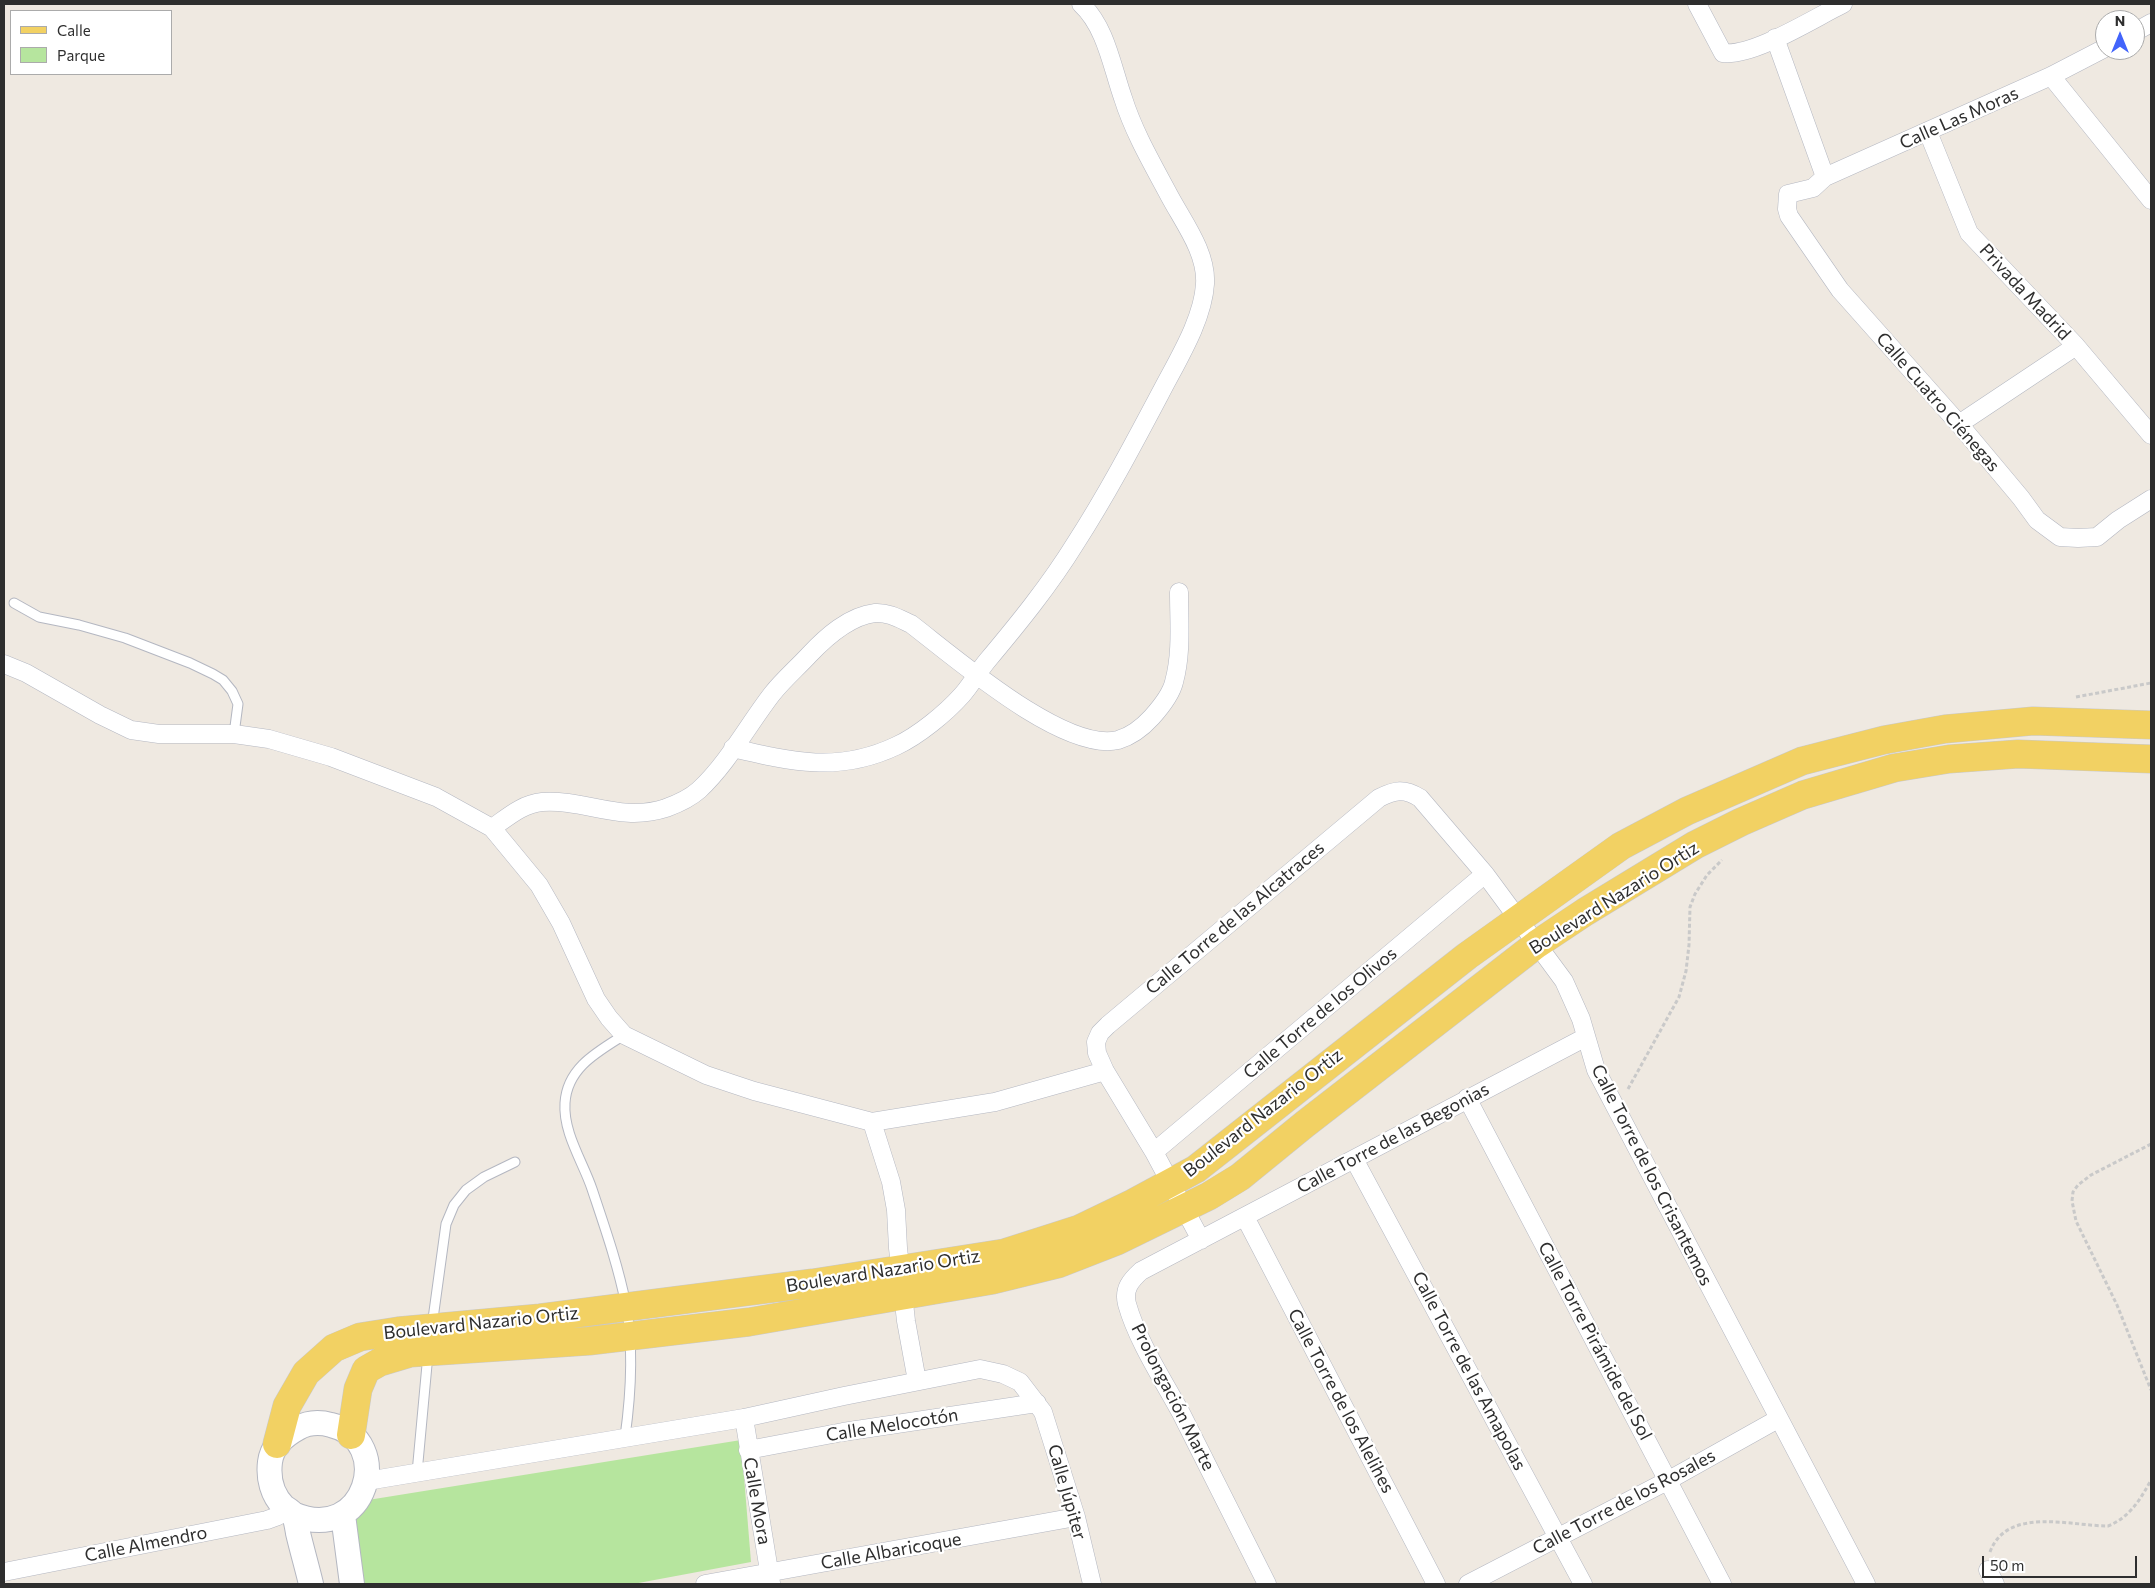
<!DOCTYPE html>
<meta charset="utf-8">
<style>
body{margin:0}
#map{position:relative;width:2155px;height:1588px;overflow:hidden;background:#efe9e1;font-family:Commissioner,sans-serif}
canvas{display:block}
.frame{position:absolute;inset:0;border:5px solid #2e2e2e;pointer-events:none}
.legend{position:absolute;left:10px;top:10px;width:162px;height:65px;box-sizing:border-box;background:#fff;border:1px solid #ababab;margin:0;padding:6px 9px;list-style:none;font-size:15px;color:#2e2e2e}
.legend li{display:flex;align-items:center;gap:10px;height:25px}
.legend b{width:25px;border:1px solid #ababab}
.north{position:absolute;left:2095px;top:10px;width:50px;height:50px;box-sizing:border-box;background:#fff;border:1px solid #ababab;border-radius:50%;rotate:0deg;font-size:14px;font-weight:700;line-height:20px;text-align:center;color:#2e2e2e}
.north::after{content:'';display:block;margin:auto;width:18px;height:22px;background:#4264fb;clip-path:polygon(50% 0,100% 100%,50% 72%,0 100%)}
.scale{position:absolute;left:1982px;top:1556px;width:155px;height:22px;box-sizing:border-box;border:2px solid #2e2e2e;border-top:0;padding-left:6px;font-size:15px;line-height:18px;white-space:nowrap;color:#2e2e2e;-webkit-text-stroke:4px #fff;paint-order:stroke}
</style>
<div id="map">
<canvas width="2155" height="1588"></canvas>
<div class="frame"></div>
<ul class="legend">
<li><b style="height:6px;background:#f2d163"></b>Calle</li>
<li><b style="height:14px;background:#b6e59e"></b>Parque</li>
</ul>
<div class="north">N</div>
<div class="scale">50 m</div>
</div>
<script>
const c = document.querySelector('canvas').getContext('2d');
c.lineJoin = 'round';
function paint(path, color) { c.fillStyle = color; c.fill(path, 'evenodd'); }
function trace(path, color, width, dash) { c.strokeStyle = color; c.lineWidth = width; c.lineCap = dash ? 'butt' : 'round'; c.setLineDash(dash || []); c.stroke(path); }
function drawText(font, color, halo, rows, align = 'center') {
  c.font = font + ' Commissioner,sans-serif'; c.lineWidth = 4.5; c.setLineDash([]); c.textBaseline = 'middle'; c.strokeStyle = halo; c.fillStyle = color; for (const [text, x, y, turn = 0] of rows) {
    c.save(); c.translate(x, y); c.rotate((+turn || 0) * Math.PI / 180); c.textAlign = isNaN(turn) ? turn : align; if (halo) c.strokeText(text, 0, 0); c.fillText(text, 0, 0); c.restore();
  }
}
const green = new Path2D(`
 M741 1440 751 1562 633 1584H363L351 1527 368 1500Z`);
const path = new Path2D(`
 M2076 697 2151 683
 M1628 1089 1679 997 1686 971 1689 945 1690 907 1695 894 1707 875 1722 860
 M2151 1144 2091 1175 2078 1185 2073 1192 2072 1201 2076 1221 2117 1305 2151 1390
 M1990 1552C2007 1506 2071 1526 2108 1526 2130 1517 2140 1500 2151 1480`);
const lane = new Path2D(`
 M14 603 39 617 79 625 125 638 190 663 213 674 223 680 232 691 238 704 234 734
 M624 1035C597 1052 567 1068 565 1103 563 1133 583 1162 592 1189 605 1228 618 1265 626 1305 634 1349 631 1394 625 1437
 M432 1326 446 1224 454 1205 466 1190 484 1177 515 1162
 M417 1473 428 1354`);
const street = new Path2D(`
 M1697 4 1723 53C1753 57 1814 18 1843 4
 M2135 32 2151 23
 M1775 38 1825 177
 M2105 48 2051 76 1825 177 1813 188 1788 194 1787 209 1789 216 1840 290 1959 424 2021 498 2037 520 2060 537 2078 538 2097 537 2118 520 2151 499
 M2051 76 2151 200
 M1928 132 1969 233 2076 346 2151 435
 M1959 424 2076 346
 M4 664 26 673 100 715 131 730 159 734H234L269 739 331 757 436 797 492 828 539 885 561 923 596 999 609 1018 624 1035 706 1075 754 1091 872 1122 995 1102 1105 1071
 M733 748C792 762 839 773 896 746 918 736 946 713 962 695 971 685 978 672 987 661 1018 624 1049 586 1075 544 1106 496 1133 445 1160 394 1177 361 1203 320 1205 284 1207 253 1184 223 1170 197 1153 165 1134 133 1123 98 1112 67 1106 27 1081 4
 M492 828C508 817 522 804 542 802 586 799 620 823 666 808 677 804 689 799 699 790 728 763 748 725 772 694 783 680 797 668 809 655 826 637 849 616 875 613 888 612 900 619 911 624 953 656 1064 753 1118 740 1132 736 1142 728 1152 717 1160 708 1171 695 1174 682 1182 653 1179 622 1179 592
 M1467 1098 1722 1584
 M872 1122 891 1182 896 1210 898 1248 906 1321 917 1381
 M1154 1152 1485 874
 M1354 1159 1583 1584
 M1245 1217 1436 1584
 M1201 1240 1154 1152 1105 1071 1097 1053 1096 1042 1100 1033 1108 1025 1379 798C1395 790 1404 788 1420 798L1485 874 1564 981 1581 1019 1596 1070 1866 1584
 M744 1418 771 1583
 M748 1450 843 1432 1037 1403
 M367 1481 744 1418 844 1396 980 1369 1003 1374 1020 1382 1043 1412 1076 1517 1092 1584
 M1988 1570 1995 1584
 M4 1572 267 1520 278 1516 283 1506
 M705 1584 1076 1517
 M1267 1584C1238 1527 1210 1470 1181 1413 1163 1380 1137 1340 1127 1304 1123 1289 1131 1280 1141 1271L1586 1037
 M1468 1584 1669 1480 1778 1419`);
const secondary = new Path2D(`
 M293 1514C366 1546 396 1440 331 1425 320 1422 309 1422 298 1428 285 1435 272 1446 270 1462 268 1478 272 1495 284 1507 287 1509 291 1511 293 1514 296 1519 297 1527 298 1533 302 1550 307 1567 311 1584
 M343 1515 352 1584`);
const primary = new Path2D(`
 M351 1435 358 1389 366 1370 380 1362 410 1353 589 1341 749 1322 993 1280 1058 1264 1117 1241 1209 1196 1240 1177 1305 1124 1537 944 1585 912 1695 845 1741 822 1803 795 1894 768 1949 759 2018 754 2151 759
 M277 1444 287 1406 306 1373 334 1348 360 1337 398 1331 540 1318 813 1283 1004 1253 1079 1229 1133 1203 1196 1169 1467 956 1621 846 1687 811 1802 761 1884 740 1945 729 2033 721 2151 725`);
const streetNames = [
 ["Calle Las Moras",1959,118,-24],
 ["Privada Madrid",2025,292,47],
 ["Calle Cuatro Ciénegas",1938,402,49],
 ["Boulevard Nazario Ortiz",1614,898,-32],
 ["Calle Torre de las Alcatraces",1235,918,-40],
 ["Calle Torre de los Olivos",1320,1013,-40],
 ["Boulevard Nazario Ortiz",1263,1113,-38],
 ["Calle Torre de las Begonias",1393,1138,-28],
 ["Calle Torre de los Crisantemos",1652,1175,63],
 ["Boulevard Nazario Ortiz",883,1271,-9],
 ["Boulevard Nazario Ortiz",481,1323,-6],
 ["Calle Torre Pirámide del Sol",1595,1341,62],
 ["Calle Torre de las Amapolas",1469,1371,62],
 ["Prolongación Marte",1173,1397,63],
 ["Calle Torre de los Alelihes",1341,1401,62],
 ["Calle Melocotón",892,1425,-9],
 ["Calle Júpiter",1067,1492,74],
 ["Calle Mora",757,1501,80],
 ["Calle Torre de los Rosales",1624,1502,-28],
 ["Calle Almendro",146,1544,-11],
 ["Calle Albaricoque",891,1551,-10]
];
paint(green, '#b6e59e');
trace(lane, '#b4b7c1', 11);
trace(street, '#b4b7c1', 19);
trace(secondary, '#b4b7c1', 26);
trace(primary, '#c9c9c9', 29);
trace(path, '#c9c9c9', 3, [4, 2.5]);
trace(lane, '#fff', 9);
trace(street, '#fff', 18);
trace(secondary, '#fff', 24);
trace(primary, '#f2d163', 28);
drawText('18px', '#2e2e2e', '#fff', streetNames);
</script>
